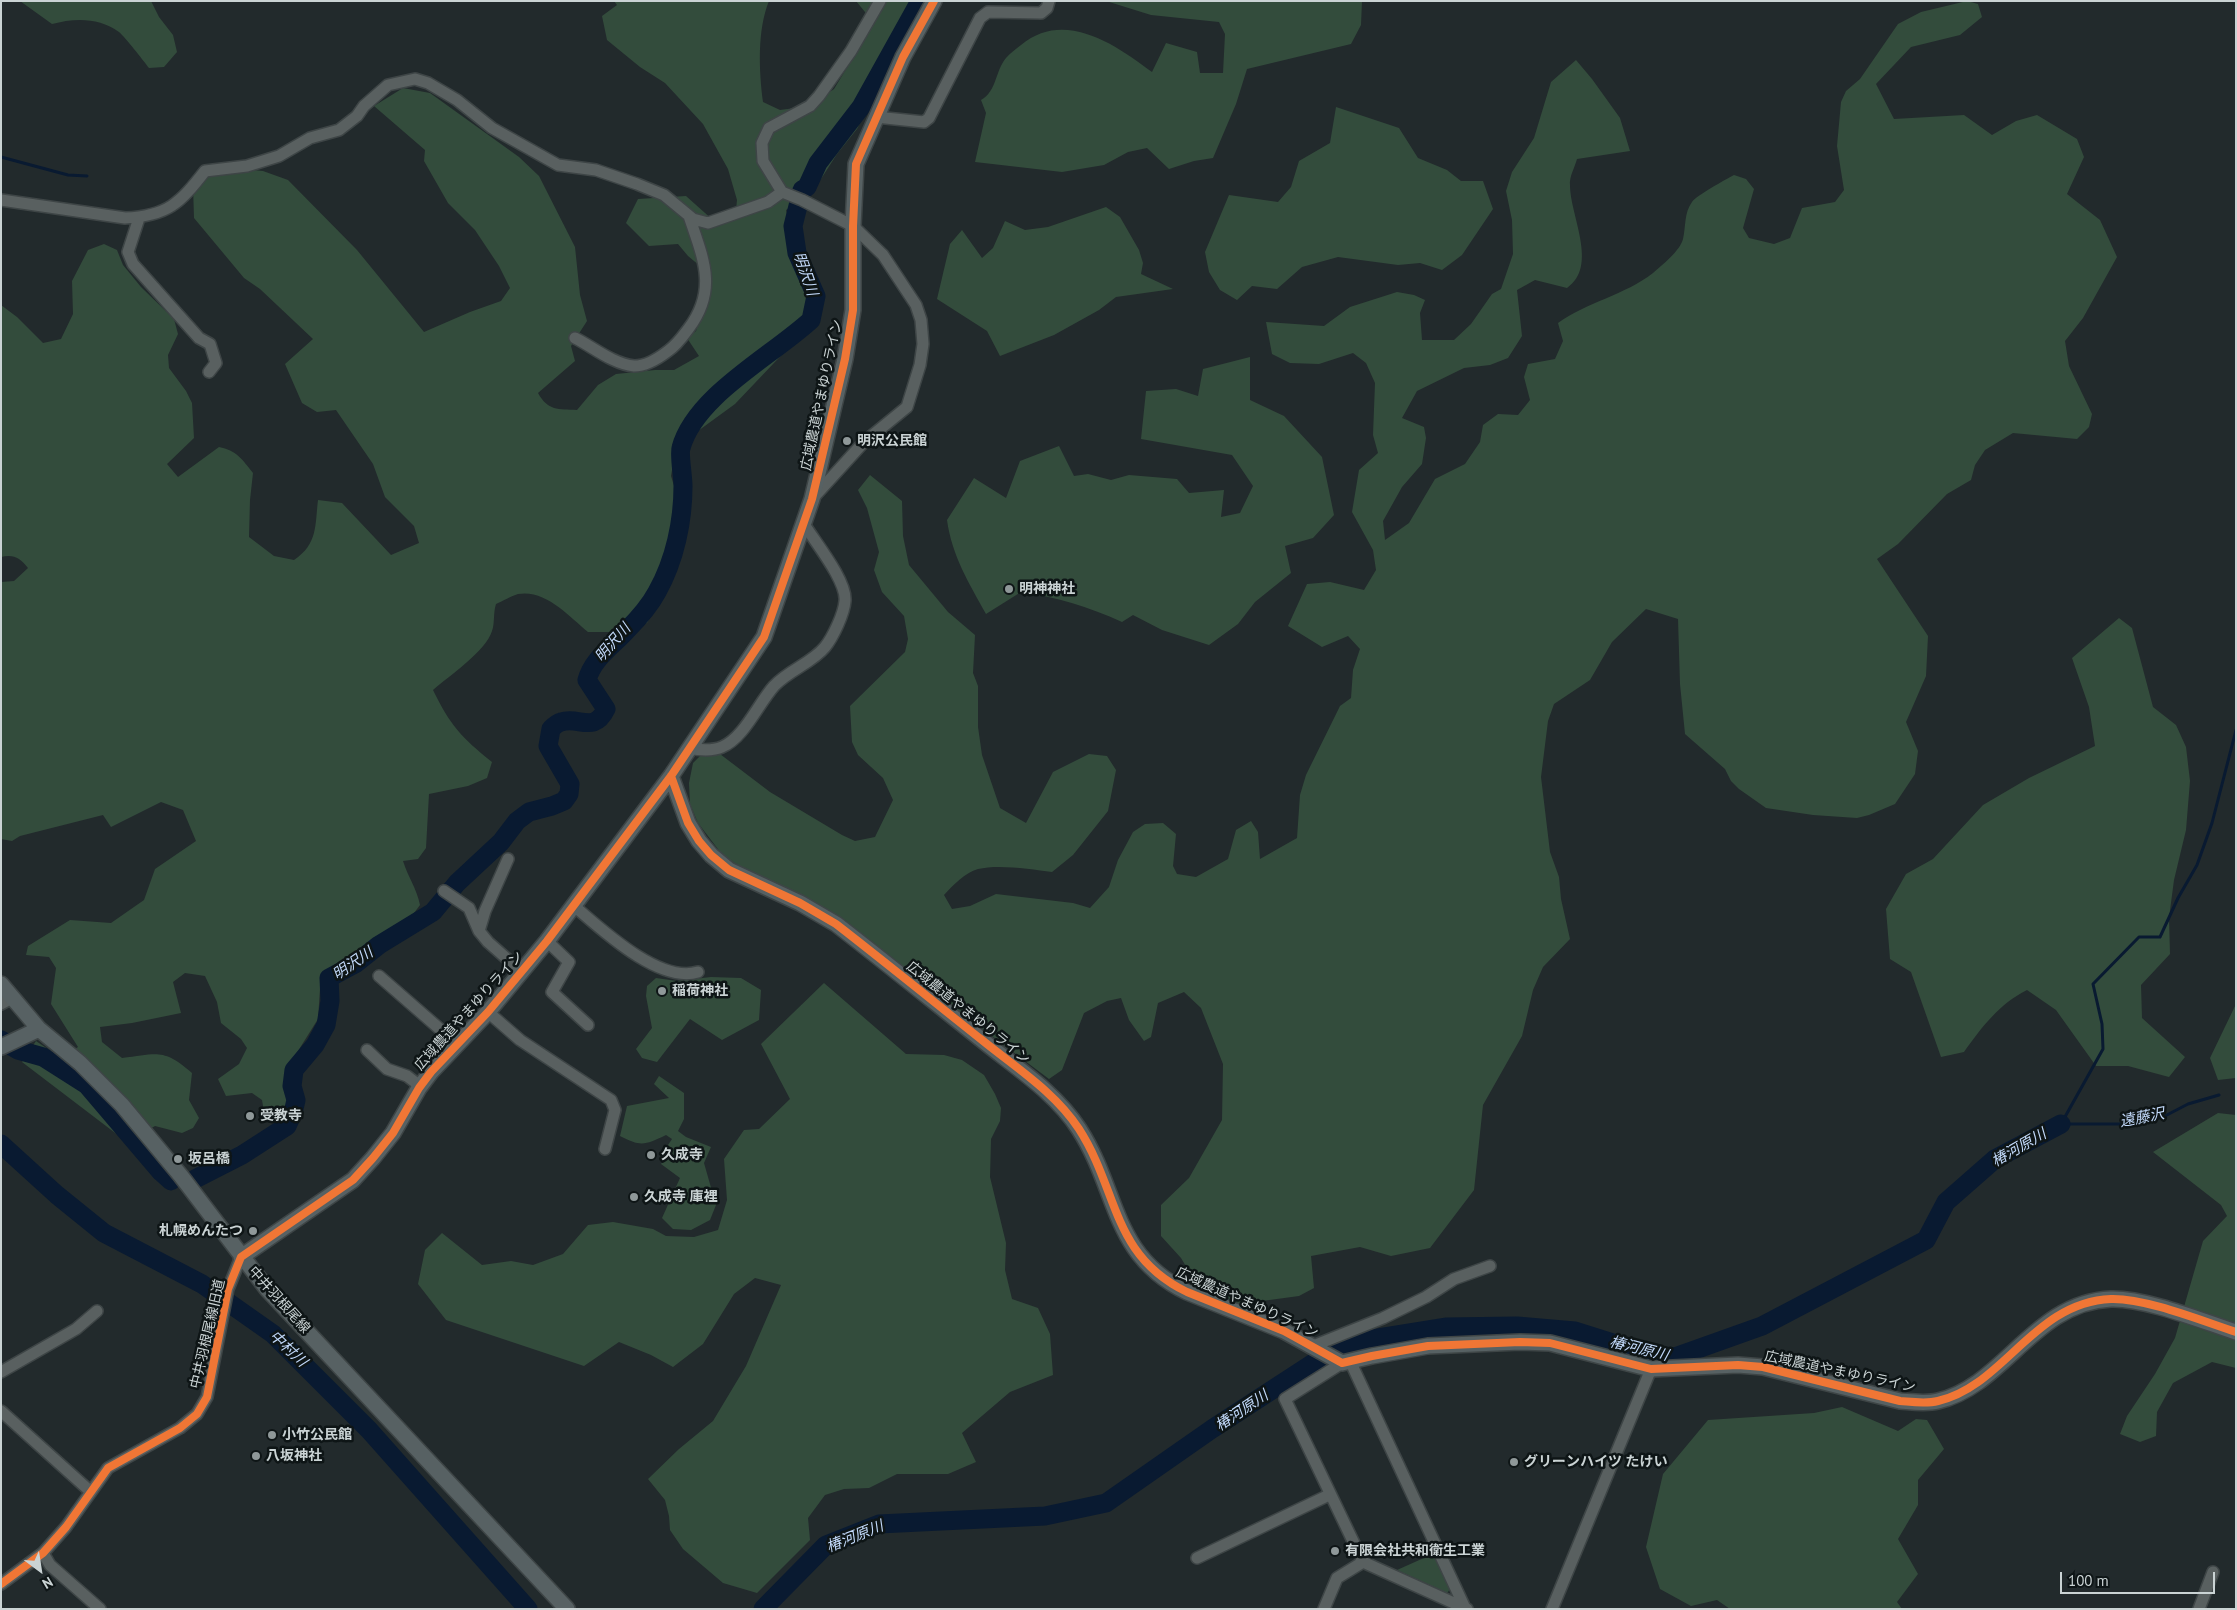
<!DOCTYPE html>
<meta charset="utf-8">
<style>
body{margin:0}
#map{position:relative;width:2237px;height:1610px;overflow:hidden;background:#222a2c;font-family:"PT Sans",sans-serif}
canvas{display:block}
.frame{position:absolute;inset:0;border:2px solid #cad3d4;pointer-events:none}
.north{position:absolute;left:15px;top:1545px;width:50px;height:50px;-webkit-text-stroke:4px #0e1516;paint-order:stroke;rotate:149deg;font-size:14px;font-weight:700;line-height:20px;text-align:center;color:#cad3d4}
.north::after{content:'';display:block;margin:auto;width:18px;height:22px;background:#cad3d4;clip-path:polygon(50% 0,100% 100%,50% 72%,0 100%)}
.scale{position:absolute;left:2060px;top:1572px;width:155px;height:22px;box-sizing:border-box;border:2px solid #cad3d4;border-top:0;padding-left:6px;font-size:15px;line-height:18px;white-space:nowrap;color:#cad3d4;-webkit-text-stroke:4px #0e1516;paint-order:stroke}
</style>
<div id="map">
<canvas width="2237" height="1610"></canvas>
<div class="frame"></div>
<div class="north">N</div>
<div class="scale">100 m</div>
</div>
<script>
const c = document.querySelector('canvas').getContext('2d');
c.lineJoin = 'round';
function paint(path, color) { c.fillStyle = color; c.fill(path, 'evenodd'); }
function trace(path, color, width, dash) { c.strokeStyle = color; c.lineWidth = width; c.lineCap = dash ? 'butt' : 'round'; c.setLineDash(dash || []); c.stroke(path); }
function drawText(font, color, halo, rows, align = 'center') {
  c.font = font + ' "PT Sans","Noto Sans JP",sans-serif'; c.lineWidth = 5; c.setLineDash([]); c.textBaseline = 'middle'; c.strokeStyle = halo; c.fillStyle = color; for (const [text, x, y, turn = 0] of rows) {
    c.save(); c.translate(x, y); c.rotate((+turn || 0) * Math.PI / 180); c.textAlign = isNaN(turn) ? turn : align; if (halo) c.strokeText(text, 0, 0); c.fillText(text, 0, 0); c.restore();
  }
}
const green = new Path2D(`
 M20 1H151L159 17 173 35 177 52 164 67 149 68C142 59 126 38 119 32 99 17 74 18 52 24Z
 M614 1H769C757 30 759 71 763 102L780 110 810 106 834 89 874 23 856 1H928L885 73 857 129 837 154 812 193 786 210 808 305 793 343 735 404 676 447 671 476 686 524 674 571 647 623 609 632H588C569 616 545 589 518 594 511 596 503 601 496 604 493 613 495 623 492 631 486 651 449 676 433 690 450 725 461 737 492 762L487 778 468 786 429 794 426 848 418 859 403 861C408 877 417 889 420 905L411 917 321 974 318 1019 288 1067 287 1108 277 1123 265 1118 262 1100 252 1093 226 1096 218 1079 239 1064 247 1048 241 1039 221 1023 217 1002 205 976 185 973 173 982 181 1013 132 1023 100 1027 102 1042 122 1058C158 1054 163 1048 192 1073L189 1100 199 1118 193 1128 182 1133 155 1126 127 1142 22 1062 36 1041 61 1058 78 1047 51 1004 56 968 49 957 26 955 28 946 70 920 111 923 144 900 155 869 196 841 183 810 161 802 111 827 103 815 20 836 12 841 1 839V582L14 581 28 568C20 558 14 554 1 557V305L17 317 43 343 61 339 73 314 72 281 88 250 104 244 117 250 123 265 141 287 174 319 178 334 168 355 169 368 186 391 192 403 194 438 167 464 178 477 219 447C236 450 243 460 253 473L250 500 249 537 274 556 294 560C318 544 315 525 318 500L342 503 391 555 419 543 414 526 385 497 373 464 336 410 317 412 302 403 285 364 313 339 260 289 244 278 194 218 193 186 222 167 263 171 288 180 357 250 424 332 470 312 501 301 510 288 499 266 475 230 448 203 424 161 425 150 374 106 403 88 430 93 519 157 539 176 575 247 580 295 587 321 571 346 575 361 538 393C548 411 558 409 577 410L598 385 616 374 655 370H674L699 356 687 338 696 331 712 276 688 256 678 244 649 246 626 223 638 199 686 196 714 221H735L737 200 728 169 703 124 665 83 640 67 607 40 602 16 617 5Z
 M1106 1H1362L1361 25 1351 44 1247 69 1236 104 1213 158 1194 161 1169 169 1147 148 1128 152 1104 165 1062 172 975 162 986 113 981 100C997 91 995 71 1006 58 1010 53 1016 49 1021 45 1064 9 1115 44 1152 72L1166 43 1197 52 1200 73H1223L1225 34 1219 22 1151 15Z
 M1967 1 1978 4 1982 17 1960 35 1911 47 1876 84 1894 119 1964 115 1992 135 2016 121 2037 115 2077 139 2084 157 2067 194 2100 220 2117 257 2083 318 2065 341 2069 366 2092 414 2089 427 2077 439 2013 433 1985 450 1975 465 1971 480 1947 494 1898 544 1877 559 1928 636 1926 676 1906 722 1918 751 1915 774 1895 804 1869 815 1857 818 1813 815 1766 808 1739 789 1731 781 1725 769 1685 734 1680 684 1678 619 1646 609 1612 642 1590 680 1554 704 1548 721 1541 777 1550 852 1559 877 1561 899 1570 939 1543 967 1533 990 1522 1036 1483 1105 1474 1190 1430 1248 1391 1256 1360 1247 1311 1256 1314 1288 1299 1296 1240 1304 1196 1283 1181 1258 1161 1236V1205L1189 1178 1222 1120 1223 1064 1201 1008 1184 992 1158 1003 1151 1037 1144 1041 1129 1020 1121 998 1107 1001 1084 1013 1062 1070 1049 1079 932 991 791 895 724 857 698 823 690 804 689 783 693 763 703 753 720 754 770 792 842 835 855 841 875 837 893 800 883 778 858 755 852 742 850 706 905 652 908 639 904 616 882 592 874 570 879 552 867 508 858 490 870 475 902 501 903 536 909 565 948 612 975 635 973 673 978 686V727L982 755 1000 808 1026 823 1053 772 1089 754 1107 756 1116 770 1108 811 1073 855 1052 872C1031 869 998 864 978 869 965 873 953 885 944 895L952 909 970 906 996 894 1073 903 1090 908 1109 887 1118 860 1133 832 1145 824 1163 823 1176 834 1173 866 1177 874 1196 877 1228 859 1236 830 1251 821 1258 832 1260 859 1297 838 1300 795 1306 775 1340 706 1351 698 1353 670 1360 649 1348 636 1322 647 1288 626 1307 584 1330 582 1364 590 1376 570 1373 550 1352 512 1359 470 1378 453 1373 435 1375 383 1366 363 1353 353 1319 364 1290 363 1272 354 1266 322 1324 326 1350 307 1397 292 1414 295 1425 300 1420 313 1422 340H1454L1471 324 1492 294 1501 289 1513 254 1512 220 1506 191 1512 172 1534 138 1551 82 1576 60 1592 79 1620 118 1630 151 1577 159C1575 167 1569 177 1570 185 1570 216 1599 266 1567 288L1535 280 1517 290 1522 336 1508 358 1490 365 1464 368 1417 391 1402 418 1424 427 1426 438 1422 464 1402 487 1383 521 1385 540 1409 523 1435 479 1465 464 1480 442 1483 425 1498 414 1518 415 1530 400 1524 377 1528 364 1555 359 1563 341 1558 323C1587 302 1625 295 1653 273 1662 265 1680 251 1683 239 1686 226 1684 213 1692 202 1697 195 1725 180 1734 175L1746 179 1754 189 1743 228 1749 238 1774 244 1790 238 1802 208 1835 202 1844 190 1837 146 1841 102 1846 91 1860 79 1898 24 1921 12Z
 M1336 107 1399 128 1418 158 1447 170 1461 181H1483L1493 209 1462 255 1442 270 1420 263 1398 265 1338 257 1302 267 1277 289 1252 286 1237 300 1220 290 1209 272 1205 252 1229 195 1278 202 1291 187 1299 161 1330 143Z
 M1106 207 1120 217 1139 250 1143 263 1141 274 1173 289 1116 297 1099 310 1054 335 1000 356 987 331 937 299 950 244 962 230 982 258 993 248 1005 221 1025 230 1048 227Z
 M1250 357V400L1284 416 1322 457 1334 515 1313 538 1285 546 1291 573 1255 602 1238 624 1209 645 1162 630 1133 615 1122 622C1089 607 1057 597 1021 592L986 614C969 583 952 556 947 520L974 478 1006 498 1020 461 1059 446 1074 476 1088 474 1111 480 1129 475 1177 479 1189 493 1224 490 1221 517 1240 513 1253 486 1232 455 1141 439 1146 391 1176 389 1198 396 1203 369Z
 M2119 618 2132 628 2153 707 2176 725 2186 747 2190 781 2186 830 2174 880 2169 918 2170 954 2141 985 2142 1018 2185 1057 2169 1077 2128 1066H2096L2056 1010 2027 990C1999 1004 1982 1027 1964 1052L1941 1057 1911 972 1890 959 1886 909 1906 874 1933 859 1983 805 2029 778 2095 746 2089 707 2072 658Z
 M711 977 741 978 761 990 759 1020 722 1040 690 1019 657 1062 642 1058 636 1049 652 1028 646 996 647 986 656 978 677 981Z
 M824 983 906 1054 944 1055 962 1060 984 1075 995 1094 1001 1108 1000 1121 991 1139 990 1177 1006 1243 1005 1270 1012 1299 1038 1308 1050 1334 1053 1375 1010 1392 962 1433 976 1462 948 1474H897L869 1488 844 1489 825 1495 808 1518 810 1540 757 1593 723 1583 683 1549 670 1530 669 1516 665 1500 648 1479 679 1449 713 1421 746 1366 781 1285 755 1278 734 1294 703 1344 673 1367 651 1355 619 1342 584 1366 446 1320 418 1284 425 1250 442 1233 482 1265 511 1261 533 1265 563 1254 588 1225 613 1222 653 1229 666 1236 694 1237 718 1230 727 1200 724 1159 744 1130 759 1129 790 1099 761 1044Z
 M2236 1004V1078L2218 1080 2210 1058Z
 M659 1076 684 1093V1119L678 1131 686 1137 711 1147 704 1163 716 1205 710 1220 691 1230 673 1229 662 1218 680 1178 661 1164 667 1155 664 1151 672 1139 666 1135C645 1145 641 1147 620 1136L627 1106 669 1098 654 1084Z
 M2218 1113 2236 1115V1368L2212 1362 2173 1383 2157 1412 2156 1436 2140 1442 2120 1434 2127 1416 2155 1374 2175 1338 2203 1241 2227 1216 2221 1205 2153 1152Z
 M1842 1407 1898 1431 1916 1419 1927 1420 1944 1449 1918 1480V1505L1898 1539 1918 1574 1897 1602 1902 1609H1730L1717 1600 1691 1606 1660 1589 1646 1547 1663 1474 1708 1420 1814 1413Z
 M1435 1553 1452 1587 1447 1593 1397 1570Z`);
const stream = new Path2D(`
 M1 157 68 175 87 176
 M2219 1095 2188 1104 2163 1117 2125 1124H2061L2103 1049 2102 1024 2093 984 2139 937H2160L2178 898 2197 865 2212 823 2236 730`);
const river = new Path2D(`
 M1 1040 18 1050 43 1057 87 1085 161 1172 171 1181
 M1 1144 57 1195 104 1233 202 1284 273 1334 369 1430 528 1609
 M195 1179 242 1155 287 1126 293 1113 296 1100 292 1086 294 1070 315 1045 326 1025 330 1001 329 978 355 964 379 945 433 912 457 883 501 842 517 821 529 812 552 806 564 801 569 794 570 784 548 746 551 729C553 727 557 723 561 722 579 716 594 734 606 709L587 680C593 658 613 646 627 630 638 619 650 605 657 592 675 560 683 521 683 486 683 477 679 454 681 448 695 396 772 356 811 320L816 296 797 253 793 226 802 190 807 187 818 163 861 107 920 1
 M763 1609 826 1545 879 1524 1045 1516 1106 1503 1212 1429 1318 1360 1366 1340 1447 1327 1517 1326 1575 1331 1651 1355 1675 1357 1762 1326 1926 1240 1946 1202 1995 1159 2061 1124`);
const street = new Path2D(`
 M876 117 924 122 929 118 980 18 988 12 1041 13 1047 8 1049 1
 M1 200 125 218C168 216 180 203 205 171L247 166 279 156 310 138 339 130 357 116 364 106 388 85 415 79 428 83 457 100 492 128 558 165 596 170 637 184 664 195 693 219 708 223 768 202 782 192
 M139 218 128 252 133 264 199 338 210 344 216 363 209 372
 M575 338C593 347 613 364 634 366 646 366 659 358 668 351 677 345 683 336 689 328 718 289 703 258 689 216
 M813 498 863 443 907 407 920 365 923 344 921 320 916 305 883 255 853 226 802 200 782 192 763 161 762 143 769 128 810 106 819 96 851 51 880 1
 M688 748C698 750 713 751 722 747 744 738 758 704 774 686 789 670 812 663 825 647 833 637 844 614 845 601 847 581 815 542 804 524
 M444 891 469 908 479 931 488 942 522 972
 M573 905C601 929 659 984 698 972
 M479 931 485 911 508 859
 M547 941 569 962 552 992 588 1025
 M379 976 457 1044
 M1 1004 12 998
 M488 1012 520 1040 611 1100 615 1110 605 1149
 M367 1050 387 1069 407 1076 420 1086
 M1313 1346 1383 1318 1426 1297 1454 1279 1490 1266
 M1342 1363 1285 1399 1363 1562 1467 1609
 M1351 1363 1465 1608
 M1 1372 76 1329 97 1311
 M1 1411 91 1492
 M43 1553 50 1565 100 1609
 M1197 1558 1329 1495
 M1 1584 43 1553 66 1527 108 1468 180 1428 197 1414 207 1397 228 1289 241 1257
 M1324 1609 1337 1578 1363 1562
 M1552 1609 1651 1369
 M2199 1609 2213 1572`);
const secondary = new Path2D(`
 M671 776 688 823 699 841 711 855 729 870 800 903 836 924C885 962 933 1001 982 1040 1015 1067 1055 1092 1079 1129 1119 1191 1111 1255 1187 1292L1284 1331 1342 1363 1372 1356 1428 1346 1520 1342 1550 1343 1651 1369 1738 1365 1763 1367 1900 1401C1913 1402 1926 1404 1938 1401 2004 1386 2034 1302 2111 1299 2146 1298 2202 1321 2236 1332
 M1 984 39 1029 80 1063 122 1105 181 1176 267 1289 567 1609
 M1 1047 39 1029
 M241 1257 353 1180 373 1158 393 1133 419 1088 431 1072 488 1012 547 941 671 776 764 637 812 499 845 359 853 310V226L856 164 903 57 934 1`);
const cycleway = new Path2D(`
 M671 776 688 823 699 841 711 855 729 870 800 903 836 924C885 962 933 1001 982 1040 1015 1067 1055 1092 1079 1129 1119 1191 1111 1255 1187 1292L1284 1331 1342 1363 1372 1356 1428 1346 1520 1342 1550 1343 1651 1369 1738 1365 1763 1367 1900 1401C1913 1402 1926 1404 1938 1401 2004 1386 2034 1302 2111 1299 2146 1298 2202 1321 2236 1332
 M1 1584 43 1553 66 1527 108 1468 180 1428 197 1414 207 1397 228 1289 241 1257 353 1180 373 1158 393 1133 419 1088 431 1072 488 1012 547 941 671 776 764 637 812 499 845 359 853 310V226L856 164 903 57 934 1`);
const markers = [
 [847,441,5,"#8f9899"],
 [1009,589,5,"#8f9899"],
 [662,991,5,"#8f9899"],
 [250,1116,5,"#8f9899"],
 [651,1155,5,"#8f9899"],
 [178,1159,5,"#8f9899"],
 [634,1197,5,"#8f9899"],
 [253,1231,5,"#8f9899"],
 [272,1435,5,"#8f9899"],
 [256,1456,5,"#8f9899"],
 [1514,1462,5,"#8f9899"],
 [1335,1551,5,"#8f9899"]
];
const streetNames = [
 ["広域農道やまゆりライン",822,395,-78],
 ["広域農道やまゆりライン",469,1011,-48],
 ["広域農道やまゆりライン",968,1013,39],
 ["中井羽根尾線",279,1300,48],
 ["広域農道やまゆりライン",1247,1303,24],
 ["中井羽根尾線旧道",208,1334,-77],
 ["広域農道やまゆりライン",1840,1372,12]
];
const poiNames = [
 ["明沢公民館",857,441],
 ["明神神社",1019,589],
 ["稲荷神社",672,991],
 ["受教寺",260,1116],
 ["久成寺",661,1155],
 ["坂呂橋",188,1159],
 ["久成寺 庫裡",644,1197],
 ["札幌めんたつ",243,1231,"right"],
 ["小竹公民館",282,1435],
 ["八坂神社",266,1456],
 ["グリーンハイツ たけい",1524,1462],
 ["有限会社共和衛生工業",1345,1551]
];
const waterNames = [
 ["明沢川",805,274,71],
 ["明沢川",613,643,-49],
 ["明沢川",353,964,-34],
 ["遠藤沢",2142,1118,-11],
 ["椿河原川",2019,1148,-30],
 ["中村川",288,1349,43],
 ["椿河原川",1639,1349,14],
 ["椿河原川",1242,1411,-34],
 ["椿河原川",855,1537,-22]
];
paint(green, '#334c3c');
trace(stream, '#091a31', 3);
trace(river, '#091a31', 19);
trace(street, '#3e4546', 14);
trace(secondary, '#3e4546', 18);
trace(street, '#596060', 11);
trace(secondary, '#576163', 15);
trace(cycleway, '#f07635', 8);
for (const [x, y, r, color] of markers) { const dot = new Path2D(); dot.arc(x, y, r, 0, 2 * Math.PI); c.fillStyle = color; c.fill(dot); trace(dot, '#0e1516', 2); }
drawText('14px', '#cad3d4', '#0e1516', streetNames);
drawText('bold 14px', '#cad3d4', '#0e1516', poiNames, 'left');
drawText('italic 15px', '#c2d9fa', '#0e1516', waterNames);
</script>
